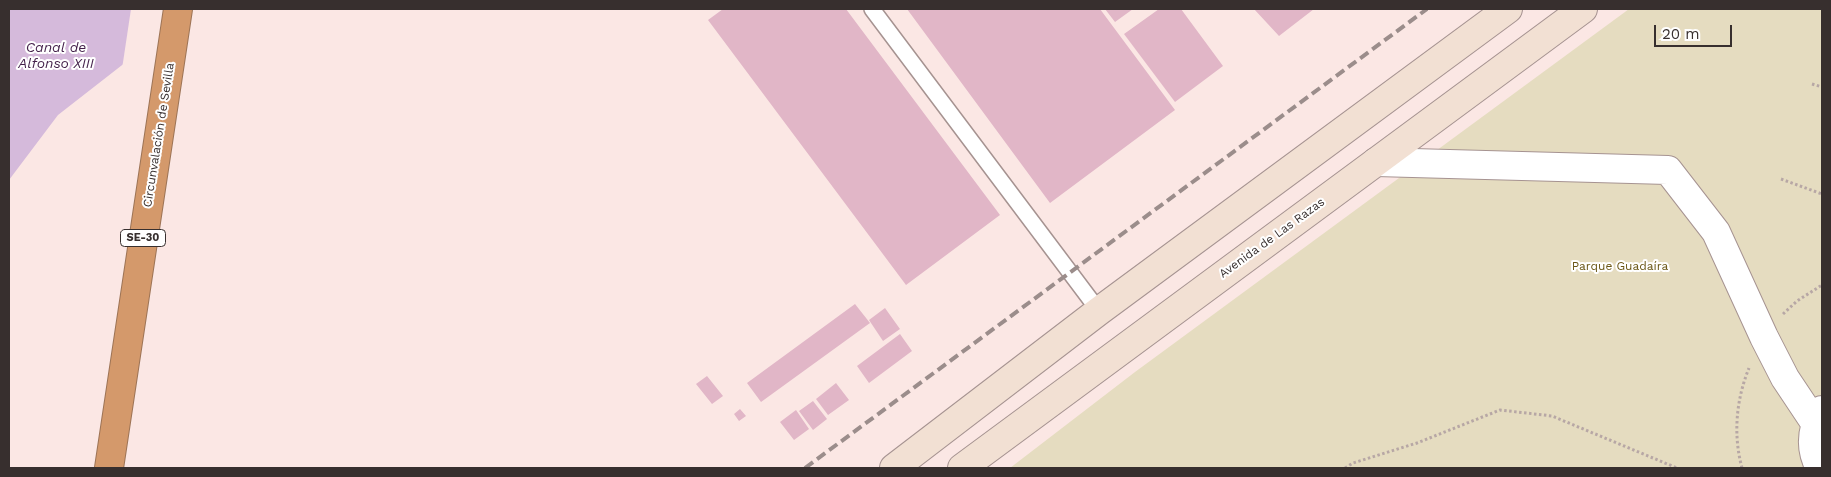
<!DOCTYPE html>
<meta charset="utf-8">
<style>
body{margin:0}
#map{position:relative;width:1831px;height:477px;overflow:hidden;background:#fbe7e4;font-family:"Work Sans",sans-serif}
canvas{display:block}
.frame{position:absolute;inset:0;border:10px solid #372f2e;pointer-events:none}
.scale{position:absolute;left:1654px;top:25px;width:78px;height:22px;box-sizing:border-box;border:2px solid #372f2e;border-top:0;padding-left:6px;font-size:15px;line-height:18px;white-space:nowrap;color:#372f2e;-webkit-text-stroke:4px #fff;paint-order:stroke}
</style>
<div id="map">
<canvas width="1831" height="477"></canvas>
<div class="frame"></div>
<div class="scale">20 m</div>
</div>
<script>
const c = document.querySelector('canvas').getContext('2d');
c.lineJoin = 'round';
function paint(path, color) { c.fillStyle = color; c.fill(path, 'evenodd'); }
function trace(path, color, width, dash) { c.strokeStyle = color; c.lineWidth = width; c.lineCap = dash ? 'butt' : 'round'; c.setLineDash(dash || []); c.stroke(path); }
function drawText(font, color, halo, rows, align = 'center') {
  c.font = font + ' "Work Sans",sans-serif'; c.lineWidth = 4; c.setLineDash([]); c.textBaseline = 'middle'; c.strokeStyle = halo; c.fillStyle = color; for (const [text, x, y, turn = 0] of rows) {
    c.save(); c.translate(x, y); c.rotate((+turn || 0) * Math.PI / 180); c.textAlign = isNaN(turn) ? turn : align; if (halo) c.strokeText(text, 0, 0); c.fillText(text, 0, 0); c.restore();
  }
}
const green = new Path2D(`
 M1629 9H1822V468H1010L1135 372Z`);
const water = new Path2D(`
 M9 9H194L58 115 9 180Z`);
const pier = new Path2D(`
 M131 9H197L122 69Z`);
const building = new Path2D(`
 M723 9H846L1000 215 906 285 708 20Z
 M907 9H1100L1175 110 1050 203Z
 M1105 9H1133L1115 22Z
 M1159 9H1181L1223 66 1175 102 1124 34Z
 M1254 9H1314L1279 36Z
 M855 304 870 323 761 402 747 383Z
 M885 308 900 329 883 341 869 320Z
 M900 334 912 351 869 383 857 366Z
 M707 376 723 396 712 404 696 384Z
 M836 383 849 400 828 415 816 399Z
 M813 401 827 419 813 430 799 411Z
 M740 409 746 416 739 421 734 414Z
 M796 410 809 429 794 440 780 422Z`);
const path = new Path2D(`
 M1812 84 1822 87
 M1781 179 1822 194
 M1783 314 1797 301 1822 285
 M1345 468 1353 463 1417 443 1500 410 1552 416 1677 468
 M1742 468C1733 435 1736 400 1749 368`);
const lane = new Path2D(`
 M872 9 1099 311`);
const street = new Path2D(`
 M1376 162 1668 170 1716 232 1764 337 1785 378 1815 423
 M1820 468C1809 448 1811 430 1822 410`);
const secondary = new Path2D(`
 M894 468 1099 311 1508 9
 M962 468 1583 9`);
const highway = new Path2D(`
 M109 468 178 9`);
const rail = new Path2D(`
 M805 468 1427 9`);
const shields = [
 [143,238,45]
];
const shieldNames = [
 ["SE-30",143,238]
];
const streetNames = [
 ["Circunvalación de Sevilla",159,135,-81],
 ["Avenida de Las Razas",1272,238,-36]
];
const parkNames = [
 ["Parque Guadaíra",1620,266]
];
const waterNames = [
 ["Canal de",56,48],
 ["Alfonso XIII",56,64]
];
paint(green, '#e5dcc0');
paint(water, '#d5badb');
paint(pier, '#fbe7e4');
paint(building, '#e1b6c7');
trace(lane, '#a69391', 18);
trace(street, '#a69391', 30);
trace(secondary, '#a69391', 30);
trace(highway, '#9d7456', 30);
trace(path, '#b7a7a5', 3, [2.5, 2.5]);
trace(lane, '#fff', 15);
trace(street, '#fff', 28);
trace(secondary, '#f2e0d3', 28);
trace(highway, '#d4996b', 28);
trace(rail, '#9b8d8b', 4, [10, 5]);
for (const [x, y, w] of shields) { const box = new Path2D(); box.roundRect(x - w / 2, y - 8.5, w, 17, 4); c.fillStyle = '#fff'; c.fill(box); trace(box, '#372f2e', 1); }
drawText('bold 11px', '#372f2e', null, shieldNames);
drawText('12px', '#372f2e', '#fff', streetNames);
drawText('12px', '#6a5615', '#fff', parkNames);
drawText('italic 14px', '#421f49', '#fff', waterNames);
</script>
